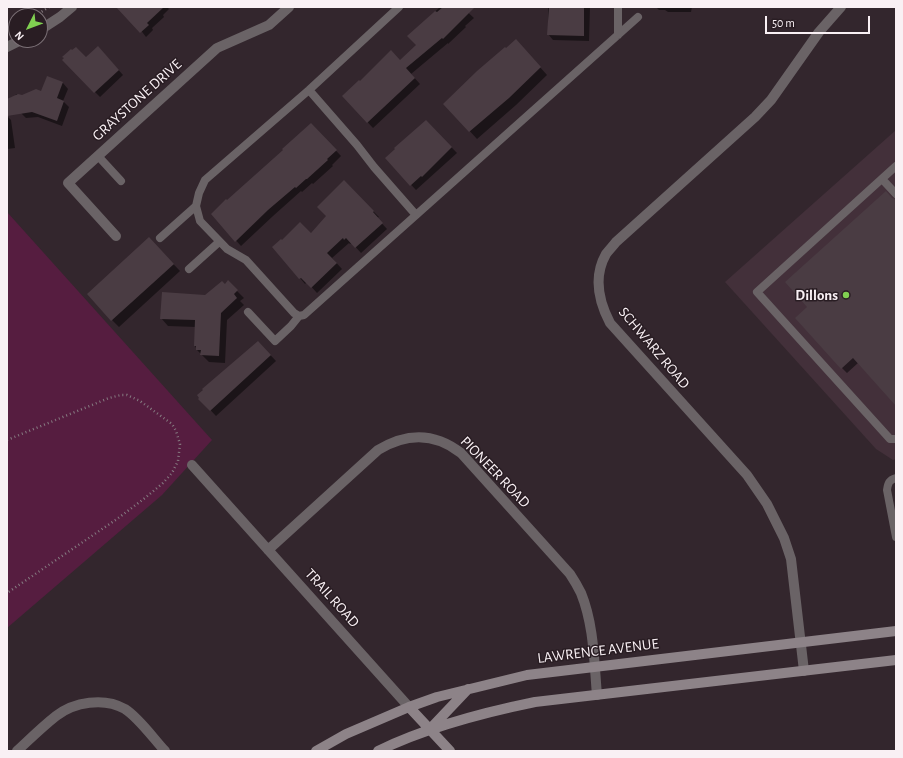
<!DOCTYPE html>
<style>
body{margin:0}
#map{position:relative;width:903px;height:758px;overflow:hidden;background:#33262d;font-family:"Alegreya Sans",sans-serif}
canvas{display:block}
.frame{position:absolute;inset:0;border:8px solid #f9f0f4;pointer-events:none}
.north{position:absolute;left:8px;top:8px;width:40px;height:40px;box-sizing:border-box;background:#291d23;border:1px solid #7c7177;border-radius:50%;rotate:228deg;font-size:11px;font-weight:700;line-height:16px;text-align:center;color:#f9f0f4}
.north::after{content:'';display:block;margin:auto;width:14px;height:18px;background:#80d051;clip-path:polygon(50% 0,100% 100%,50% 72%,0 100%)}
.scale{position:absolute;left:765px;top:16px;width:105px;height:18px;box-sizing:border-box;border:2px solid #f9f0f4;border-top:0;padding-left:5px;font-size:12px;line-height:14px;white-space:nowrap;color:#f9f0f4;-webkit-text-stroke:3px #291d23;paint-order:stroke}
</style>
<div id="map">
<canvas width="903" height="758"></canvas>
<div class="frame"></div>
<div class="north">N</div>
<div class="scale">50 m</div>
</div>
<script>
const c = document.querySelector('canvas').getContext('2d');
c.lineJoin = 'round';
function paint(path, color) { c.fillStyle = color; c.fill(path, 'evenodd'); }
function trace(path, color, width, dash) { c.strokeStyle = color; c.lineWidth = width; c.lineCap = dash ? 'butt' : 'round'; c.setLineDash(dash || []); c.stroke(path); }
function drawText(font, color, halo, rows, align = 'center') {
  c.font = font + ' "Alegreya Sans",sans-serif'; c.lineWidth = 3; c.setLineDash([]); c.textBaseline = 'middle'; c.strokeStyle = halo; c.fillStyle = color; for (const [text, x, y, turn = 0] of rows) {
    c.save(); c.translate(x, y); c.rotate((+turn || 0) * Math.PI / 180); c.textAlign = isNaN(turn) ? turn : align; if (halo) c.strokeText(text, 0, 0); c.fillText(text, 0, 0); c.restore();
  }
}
const built = new Path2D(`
 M896 130V459L893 460 876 449 725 282Z`);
const green = new Path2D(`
 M7 212 212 440 162 495 7 628Z`);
const shadow = new Path2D(`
 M123 7H167L169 9 163 15 164 17 152 28 153 30 146 37Z
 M440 7H462L474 18 465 26 466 27 448 44V43L411 74 420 84 373 128 343 96 401 62 417 45 409 36Z
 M548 7H590L589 41 553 40 548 34Z
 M656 7H692L691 12H668L665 10H659Z
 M98 47 123 75 100 97 63 60 86 58Z
 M523 48 547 75 516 105 477 139 445 104 506 49Z
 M47 77 63 83 68 89 63 101 69 107 62 126 38 117 26 118 21 113 14 101 16 94 22 96 41 93Z
 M7 116 11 120 15 148 7 149Z
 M426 121 457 153 416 190 386 158Z
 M311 124 341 156 332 165 333 166 313 184 312 183 302 192 301 191 273 216 241 246 212 214 227 202 284 150Z
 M344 182 379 217 377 218 387 229 361 253 352 243 350 244 349 243 332 258 342 269 317 293 307 282 305 284 300 278 282 241 311 234 328 216Z
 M892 199 896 200V404L858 363 847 373 842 368 809 307Z
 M156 246 180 271 119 327 112 320Z
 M225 285 235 289 244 298 240 301 244 305 227 320 225 363 209 362 197 350 195 346 196 327 168 326 161 318Z
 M258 342 276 361 216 416 200 399 204 390 203 389Z`);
const building = new Path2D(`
 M116 7H164L147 23 149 25 140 33Z
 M443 7H475L443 39 442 38 406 68 415 78 367 123 342 96 359 80 360 81 391 50 400 60 416 45 407 36 434 12 435 11 437 12Z
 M549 7H584V36L547 35Z
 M516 39 541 67 509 98 469 132 443 104 477 71 505 47 506 48Z
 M98 46 119 70 94 93 62 60 64 58 62 57 71 49 72 50 76 47 86 57Z
 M47 76 63 82 57 98 64 101 57 121 32 112 7 116V99L18 94 22 95 36 89 41 91Z
 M426 120 452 147 422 177 421 176 410 186 385 158 395 149 394 148Z
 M311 123 337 150 327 159 328 160 307 179H306L296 188 295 187 268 210 235 242 211 214 226 199 227 200 283 150 282 149Z
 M344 180 374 211 373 212 383 223 355 248 346 238 344 240 343 238 327 253 337 263 311 288 301 278 299 279 272 247 281 239 282 240 300 222 311 233 326 216 317 207Z
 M886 191 892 198 896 199V406L853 358 841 369 795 318 807 307 785 282Z
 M149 237 174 264 111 321 87 294Z
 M228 280 238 290 234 294 237 298 221 313 219 356 200 355 201 350H196V346H194L195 320 160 319 162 292 205 295 222 281 225 284Z
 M258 341 271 355 210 411 198 399 199 398 197 395 203 390 202 389Z`);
const path = new Path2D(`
 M35 16 49 7
 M7 440 109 398 121 395H127L140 401 172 424 176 431 180 444 178 461 172 473 163 483 145 498 117 519 7 593`);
const lane = new Path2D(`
 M399 7 309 90 205 180 199 193 196 206 200 221 227 249 246 260 294 313 299 316 304 315 638 17
 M618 35V7
 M309 90 357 145 374 167 416 215
 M98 156 121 181
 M896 166 757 292 890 439H896
 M882 179 896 194
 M160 238 196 206
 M189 269 219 242
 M248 312 275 341 291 326 299 316
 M896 478C889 480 888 483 887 490L896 537`);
const street = new Path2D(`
 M40 30 60 17 72 7
 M7 47 21 40
 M116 236 68 183 217 48 269 25 289 7
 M192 465 409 707
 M268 550 378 450C406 433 434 432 461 453L570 574C574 580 578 587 581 593 594 625 594 661 597 695
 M804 671 791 559 784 538 767 504 747 475 610 323C599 302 593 277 606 254 609 250 613 246 616 242L755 117 771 100 819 32 841 7
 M17 751C30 739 42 727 56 716 74 702 104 697 125 709 139 718 153 738 165 751`);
const secondary = new Path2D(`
 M409 707 450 751
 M431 728 468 689
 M316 751 346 734 409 707 437 697 527 675 896 631
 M378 751C427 727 481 713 535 702L896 660`);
const markers = [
 [846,295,4,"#80d051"]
];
const streetNames = [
 ["GRAYSTONE DRIVE",137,100,-42],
 ["SCHWARZ ROAD",654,348,50],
 ["PIONEER ROAD",495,472,46],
 ["TRAIL ROAD",332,598,48],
 ["LAWRENCE AVENUE",598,651,-7]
];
const poiNames = [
 ["Dillons",838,295]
];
paint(built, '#43303a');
paint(green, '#561d40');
paint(shadow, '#0007');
paint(building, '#4a3c43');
trace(path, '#867b81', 2.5, [1, 3]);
trace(lane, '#6a6366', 8);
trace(street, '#6a6366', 10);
trace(secondary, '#8d8388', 10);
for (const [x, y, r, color] of markers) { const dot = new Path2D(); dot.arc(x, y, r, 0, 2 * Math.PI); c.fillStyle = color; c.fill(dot); trace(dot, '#291d23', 1.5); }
drawText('15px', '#f9f0f4', '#291d23', streetNames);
drawText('bold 15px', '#f9f0f4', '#291d23', poiNames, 'right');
</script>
